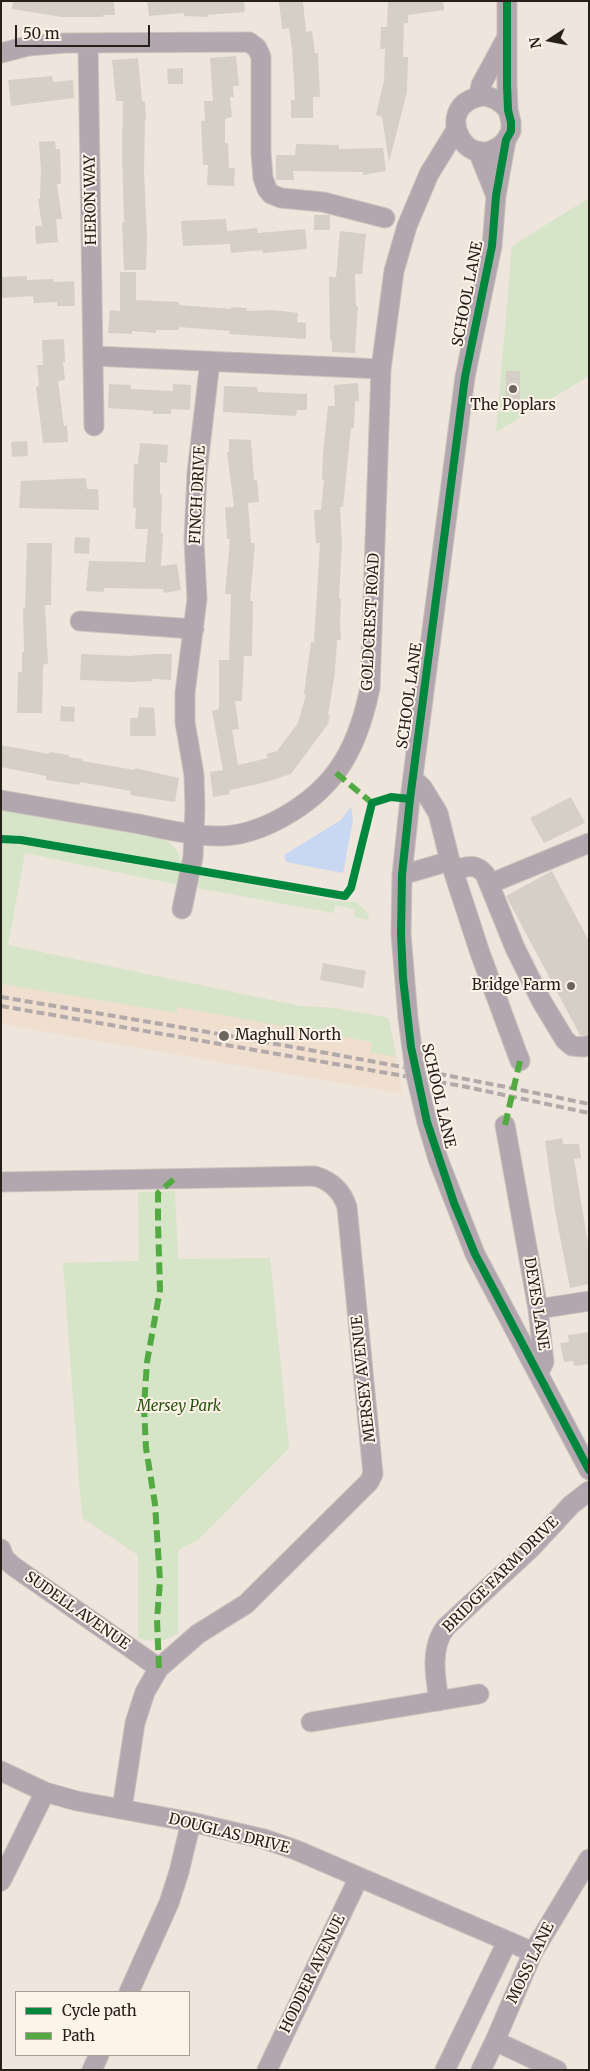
<!DOCTYPE html>
<style>
body{margin:0}
#map{position:relative;width:590px;height:2071px;overflow:hidden;background:#eee5dc;font-family:Merriweather,serif}
canvas{display:block}
.frame{position:absolute;inset:0;border:2px solid #26201a;pointer-events:none}
.legend{position:absolute;left:15px;top:1991px;width:175px;height:65px;box-sizing:border-box;background:#fdf3e9;border:1px solid #a79f96;margin:0;padding:6px 9px;list-style:none;font-size:15px;color:#26201a}
.legend li{display:flex;align-items:center;gap:10px;height:25px}
.legend b{width:25px;border:1px solid #a79f96}
.north{position:absolute;left:525px;top:15px;width:50px;height:50px;-webkit-text-stroke:4px #fdf3e9;paint-order:stroke;rotate:259deg;font-size:14px;font-weight:700;line-height:20px;text-align:center;color:#26201a}
.north::after{content:'';display:block;margin:auto;width:18px;height:22px;background:#26201a;clip-path:polygon(50% 0,100% 100%,50% 72%,0 100%)}
.scale{position:absolute;left:15px;top:25px;width:135px;height:22px;box-sizing:border-box;border:2px solid #26201a;border-top:0;padding-left:6px;font-size:15px;line-height:18px;white-space:nowrap;color:#26201a;-webkit-text-stroke:4px #fdf3e9;paint-order:stroke}
</style>
<div id="map">
<canvas width="590" height="2071"></canvas>
<div class="frame"></div>
<ul class="legend">
<li><b style="height:6px;background:#00873e"></b>Cycle path</li>
<li><b style="height:6px;background:#53aa42"></b>Path</li>
</ul>
<div class="north">N</div>
<div class="scale">50 m</div>
</div>
<script>
const c = document.querySelector('canvas').getContext('2d');
c.lineJoin = 'round';
function paint(path, color) { c.fillStyle = color; c.fill(path, 'evenodd'); }
function trace(path, color, width, dash) { c.strokeStyle = color; c.lineWidth = width; c.lineCap = dash ? 'butt' : 'round'; c.setLineDash(dash || []); c.stroke(path); }
function drawText(font, color, halo, rows, align = 'center') {
  c.font = font + ' Merriweather,serif'; c.lineWidth = 4; c.setLineDash([]); c.textBaseline = 'middle'; c.strokeStyle = halo; c.fillStyle = color; for (const [text, x, y, turn = 0] of rows) {
    c.save(); c.translate(x, y); c.rotate((+turn || 0) * Math.PI / 180); c.textAlign = isNaN(turn) ? turn : align; if (halo) c.strokeText(text, 0, 0); c.fillText(text, 0, 0); c.restore();
  }
}
const built = new Path2D(`
 M7 945 300 1006 335 1008 389 1018 403 1094 1 1024V954Z`);
const green = new Path2D(`
 M589 198V376L496 432 512 246Z
 M1 809 162 839C174 844 180 852 181 865L22 836H1Z
 M10 842 181 873 179 885 25 853 8 945 300 1006 335 1008 389 1018 396 1057 370 1052 372 1042 177 1007V1013L1 984V843Z
 M200 875 334 901 356 902 368 913 369 920 354 917 355 909 335 905 333 913 198 888Z
 M175 1191 178 1259 270 1258 289 1448 198 1540 178 1550V1633C164 1643 154 1642 138 1638V1555L82 1518 63 1263 139 1261 138 1192Z`);
const water = new Path2D(`
 M351 807 353 820 343 873 286 862 284 855 341 820Z`);
const building = new Path2D(`
 M13 1H114L115 15H103V17H62L12 9Z
 M147 1H244L245 12 208 15V17L184 16V13L149 16Z
 M279 1H303L306 32 312 31 315 53H318L320 97H313V118H291V100H295L292 49 289 28 282 29Z
 M388 1H443L444 10 408 15V23H404L403 57H408L407 92 389 162 382 117 376 115 384 81 385 49H380L381 27H387Z
 M236 56 239 86H233L234 97H230L232 117 225 119V143H228L229 168H235L234 186 207 185 208 165H203L201 121H205L204 101H213L210 58Z
 M138 58 142 101H145L146 118 145 119 144 171 147 239 146 270H124L122 223 124 222 122 152 123 101H116L112 60Z
 M183 68V84H168L167 69Z
 M52 76 53 82 73 80 74 98 11 106 8 80Z
 M55 141 56 149H60L61 184H57L62 219H56L58 242 36 244 35 226H42L38 199H40L41 169 39 142Z
 M296 144 339 145V149L383 148 386 171 363 175V172L293 171 294 180H276V155H295Z
 M314 215H330V230H314Z
 M226 219 227 231 257 228 258 233 305 229 307 249 263 253 262 250 231 253 230 244 183 246 181 221Z
 M340 231 366 234 362 274H355L356 306H358L355 353 332 352V341L330 340 329 277H336Z
 M120 272H136V300L179 302V305L231 309V307L247 308V311L272 310 298 313 297 322 306 323V339L229 334 230 331 179 327V330H156V333L132 331V334L108 333 110 310 120 311Z
 M27 276V280L53 279 54 282 74 281 75 306H57V302L34 303 33 296 1 298V277Z
 M64 339 65 362H63L65 380 58 381 64 426H67L68 442 43 443 36 387 39 386 37 365H43L42 340Z
 M506 371H520V410L505 407Z
 M358 383 359 401H355L354 428H351L343 507H340L342 542 339 599H341L340 622 341 640H337L335 672 328 715H330L328 724 291 774 266 782 230 790V794L213 797 210 772 223 770 212 711 219 709V660H229L231 594H225L230 539H227L225 507H234L227 452H229V439L251 440 254 480H257L259 502 248 503 251 543H255L250 601H253L252 656H244L242 701H235L239 729 232 730 238 765 268 758 266 754 277 751 298 723 306 695 304 694 311 642H314L320 543H316L314 510H321L324 480H322L323 454 328 406H335L334 385Z
 M109 384 131 385V389L173 391V384L191 385 190 410 171 409V414H153V411L108 408Z
 M224 386 257 387 258 392 307 394V410H297L296 416 223 412Z
 M27 441 28 456 12 457 11 442Z
 M140 443 168 445 167 463 160 462V494H162L161 533H163L161 566 177 564 181 590 164 593 163 589 104 588V592L86 591 89 561 145 562 148 529H135L136 508H133L134 464H138Z
 M86 478 87 489H98L99 510 19 508 21 481Z
 M75 537 90 538 89 554 74 553Z
 M27 543H52L51 605H45L48 664H44L43 669 42 713H17L18 672H22V652H24L23 608H25Z
 M81 654 129 656 154 654H172L171 680 152 679V681L130 682 80 680Z
 M61 706 75 707 74 722 60 721Z
 M139 707 154 708 156 736H130V718H138Z
 M1 745 49 754 50 752 69 755V757L83 759 82 761 135 770V768L179 778 175 802 130 795 131 791 80 782 79 785 46 780V776L1 767Z
 M571 797 585 823 544 843 530 818Z
 M552 871 589 941V1034L582 1036 580 1035 506 896Z
 M323 963 366 971 363 988 320 980Z
 M562 1138 563 1144H579L581 1158 574 1159 589 1250V1284L570 1288 555 1211 545 1141Z
 M589 1332V1364L574 1366 573 1361 564 1362 560 1343 569 1342 568 1335Z`);
const minor = new Path2D(`
 M88 43 94 426
 M1 53 28 46 65 43 249 42 257 48 261 57V153L263 178 267 189 271 194 281 198 323 202 385 218
 M479 96 481 85 507 37
 M506 140C470 180 430 109 478 97 490 94 500 101 508 110
 M478 151 496 196
 M93 356 381 369
 M80 621 194 629
 M413 779 422 787 438 813 450 861 480 953 520 1061
 M1 800C47 808 93 816 139 824 163 829 193 836 217 836 260 837 312 805 337 771 355 747 364 717 370 688L381 369 394 271 407 226 429 174 456 130
 M453 870C467 867 474 862 485 874L515 948 542 1002 565 1040 572 1046 584 1047 589 1045
 M402 875 450 861
 M489 884 589 843
 M182 909 193 857 195 808 194 775 185 722V693L197 599 194 540 197 473 210 361
 M408 1018 401 934 402 875 410 799 465 377 492 246 496 196 506 140 511 131V122L508 110 507 85V1
 M427 1122 438 1159 475 1254 589 1470
 M505 1125 538 1309 544 1362 538 1374
 M1 1182 315 1176C331 1181 342 1191 347 1207L373 1474 369 1482 246 1604 198 1634 159 1668 145 1692 135 1723 122 1809
 M538 1309 589 1301
 M1 1549 4 1558 13 1566 159 1668
 M439 1701C435 1676 430 1647 446 1627L531 1548 571 1505 589 1491
 M311 1722 479 1694
 M1 1771 45 1792 77 1801 191 1822 264 1839 296 1850 533 1952
 M1 1881 45 1792
 M129 1992 169 1903 179 1872 191 1822
 M495 2041 557 2070
 M92 2070 99 2055
 M267 2070 359 1877
 M445 2070 507 1942
 M481 2070 495 2041 533 1952 589 1859`);
const rail = new Path2D(`
 M1 997C198 1030 394 1063 589 1104
 M1 1006 462 1086 589 1113`);
const minorBridge = new Path2D(`
 M408 1018 415 1071 427 1122`);
const quiet = new Path2D(`
 M336 773 372 803
 M505 1125 520 1061
 M159 1668 157 1620 160 1581 155 1504 146 1448 144 1407 147 1362 160 1290 158 1224V1193L174 1179`);
const cycleway = new Path2D(`
 M507 1V85L508 110 511 122V131L506 140 496 196 492 246 465 377 410 799 402 875 401 934 403 978 411 1047 427 1122 454 1203 475 1254 589 1470
 M1 839 21 840 345 896 351 888 372 803 391 797 410 799`);
const markers = [
 [513,389,5,"#6c655e"],
 [571,986,5,"#6c655e"],
 [224,1036,6,"#6c655e"]
];
const streetNames = [
 ["HERON WAY",91,200,-91],
 ["SCHOOL LANE",468,294,-79],
 ["FINCH DRIVE",198,495,-87],
 ["GOLDCREST ROAD",371,622,-87],
 ["SCHOOL LANE",410,696,-82],
 ["SCHOOL LANE",438,1096,77],
 ["DEYES LANE",536,1304,81],
 ["MERSEY AVENUE",364,1379,-96],
 ["BRIDGE FARM DRIVE",501,1575,-45],
 ["SUDELL AVENUE",77,1611,35],
 ["DOUGLAS DRIVE",229,1834,14],
 ["MOSS LANE",531,1963,-64],
 ["HODDER AVENUE",313,1974,-64]
];
const poiNames = [
 ["The Poplars",513,406],
 ["Bridge Farm",561,986,"right"],
 ["Maghull North",235,1036,"left"]
];
const parkNames = [
 ["Mersey Park",179,1407]
];
paint(built, '#f0dfcf');
paint(green, '#d6e4c8');
paint(water, '#c9d8f2');
paint(building, '#d6cfc8');
trace(minor, '#c8c2bb', 21);
trace(minor, '#b2a7af', 19);
trace(rail, '#b2aaaa', 4, [8, 4]);
trace(minorBridge, '#c8c2bb', 21, []);
trace(minorBridge, '#b2a7af', 19);
trace(quiet, '#53aa42', 6, [12, 6]);
trace(cycleway, '#00873e', 8);
for (const [x, y, r, color] of markers) { const dot = new Path2D(); dot.arc(x, y, r, 0, 2 * Math.PI); c.fillStyle = color; c.fill(dot); trace(dot, '#fdf3e9', 2); }
drawText('15px', '#26201a', '#fdf3e9', streetNames);
drawText('15px', '#26201a', '#fdf3e9', poiNames);
drawText('italic 15px', '#25530e', '#fdf3e9', parkNames);
</script>
